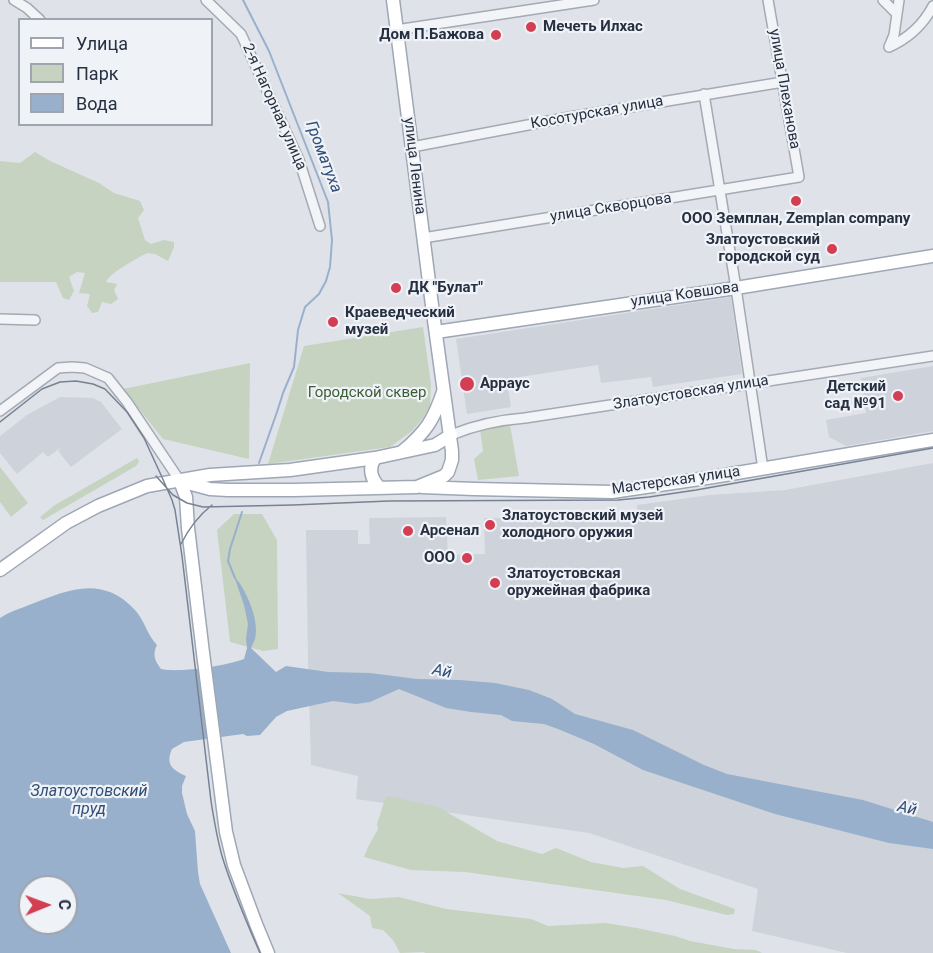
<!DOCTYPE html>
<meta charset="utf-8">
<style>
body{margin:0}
#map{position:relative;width:933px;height:953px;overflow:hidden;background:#dfe3e9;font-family:Roboto,sans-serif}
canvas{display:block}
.legend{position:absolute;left:18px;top:18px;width:195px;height:108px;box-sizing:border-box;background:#eff2f7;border:2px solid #9fa4ae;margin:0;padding:8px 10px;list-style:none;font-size:18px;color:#273041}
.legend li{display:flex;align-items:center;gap:12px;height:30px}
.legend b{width:30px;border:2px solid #9fa4ae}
.north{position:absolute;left:18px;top:875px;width:60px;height:60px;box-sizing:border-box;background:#eff2f7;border:2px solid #9fa4ae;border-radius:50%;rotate:89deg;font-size:16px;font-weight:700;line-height:24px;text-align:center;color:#273041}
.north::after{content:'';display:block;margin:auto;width:21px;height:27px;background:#d43e53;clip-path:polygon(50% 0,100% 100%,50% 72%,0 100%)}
</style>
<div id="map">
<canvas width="933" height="953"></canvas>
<ul class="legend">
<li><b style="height:8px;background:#fff"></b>Улица</li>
<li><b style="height:16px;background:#c5d3c0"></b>Парк</li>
<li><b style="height:16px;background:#98b0cb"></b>Вода</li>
</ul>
<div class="north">С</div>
</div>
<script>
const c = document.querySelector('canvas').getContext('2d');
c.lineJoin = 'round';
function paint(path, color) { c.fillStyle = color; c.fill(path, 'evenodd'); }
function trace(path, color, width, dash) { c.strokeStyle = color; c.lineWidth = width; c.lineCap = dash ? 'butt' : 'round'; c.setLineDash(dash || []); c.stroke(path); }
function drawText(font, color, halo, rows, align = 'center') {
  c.font = font + ' Roboto,sans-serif'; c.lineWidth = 4.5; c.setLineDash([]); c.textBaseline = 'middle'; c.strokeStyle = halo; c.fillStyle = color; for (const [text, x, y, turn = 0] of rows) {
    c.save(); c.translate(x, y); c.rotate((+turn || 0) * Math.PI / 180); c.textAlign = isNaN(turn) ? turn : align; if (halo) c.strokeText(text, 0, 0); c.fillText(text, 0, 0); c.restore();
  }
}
const built = new Path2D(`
 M731 297 742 374 653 387 651 377 601 383 598 365 507 379 511 407 467 414 456 339Z
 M933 366V431L846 446 829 437 826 420 866 413 861 378Z
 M60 397 93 398 101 402 122 429 71 467 58 451 60 449V448L48 457 43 452 17 474 0 453V436L27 415Z
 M933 463V953H847L752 931 758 889 589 833 356 799 358 776 311 765 308 661 306 530H358V544H370L369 518 446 517 448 555 485 554 484 518 611 519 637 515V505L710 495 785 490Z`);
const green = new Path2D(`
 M35 152 50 161 99 183 114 193 140 201 144 210 138 218 145 240 151 244 164 240 174 242V247L168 261 155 254 147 253C136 259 111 272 106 282L117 284 114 290 118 299 111 304 102 302 98 312 92 313 87 306 90 294 79 293 85 273 77 272 69 277 74 291 69 300 63 298 56 282H0V161L20 163Z
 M423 327 431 384 430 407 423 418 412 431 390 447 268 464 304 346Z
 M250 363 249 459 163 439 123 389Z
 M510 425 519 476 478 480 474 459 483 451 480 430Z
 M137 458 139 462 136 466 43 520 40 517 55 505Z
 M0 467 28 503 11 517 0 502Z
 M234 514H262L277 540 278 649 263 651 230 642 217 530Z
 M387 796 438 807 497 841 542 854 556 848 591 862 623 868 643 866 680 889 735 909 734 914 727 915 666 900 465 872 411 870 364 857 368 847 378 829 377 824 385 799Z
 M338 893 370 899 399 897 446 909 531 919 548 926 605 923 637 928 675 936 690 941 734 949 756 950 762 953H425L424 952 400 953 393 940 383 930 372 928 370 916Z`);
const water = new Path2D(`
 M234 576C246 589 260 621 255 639 254 642 252 645 251 648L276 672 286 666 328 672 370 673 417 679 460 680 495 683 529 690 552 699 575 714 633 730 704 765 727 774 863 800 933 822V849L889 843 775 814 643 770 594 744 558 729 544 724 512 721 501 715 471 712 446 708 399 689 370 702 356 704 333 701 287 711 276 717 260 735 247 736 243 734 184 742 172 749C165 765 173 770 186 776L182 786V793L187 814 195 831 198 872 200 884 231 953H0V618C9 612 19 609 29 605 67 590 102 574 135 610 145 621 147 635 157 645 152 655 155 661 161 669 179 673 226 666 244 659L247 648 246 639 248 624 244 605ZM30 887H66V923H30Z`);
const stream = new Path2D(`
 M243 0 269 51 328 202 332 240 330 267 326 281 319 294 305 307 298 330 294 367 283 393 277 412 259 463
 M235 578 228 561 230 549 242 512`);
const minor = new Path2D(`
 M14 0 27 8 40 20
 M206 0 241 34 299 160 320 226
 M883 0 897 14
 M396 30 594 0
 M889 47C909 38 923 25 933 6
 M889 47 894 35 899 0
 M704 94 736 288 763 469
 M412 147 570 117 783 82
 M423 238 799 177 768 0
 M0 319 35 320
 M0 411 58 368 72 367 85 368 108 378 127 402 180 481
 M451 435C475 425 499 420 525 418L933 356`);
const major = new Path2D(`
 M436 332 736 288 933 256
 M403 451C426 432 434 419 443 392
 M375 458C368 469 371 478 379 487
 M180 481 210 489 228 490H294L417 487 444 476 448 472 452 460V451L433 313 393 0
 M180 481 186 497 188 528 203 653 226 832 234 865 256 924 268 953
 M422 487 474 489 612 492 713 477 933 440
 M0 570 66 523 98 506 147 486 210 475 290 470 375 458 435 445 451 435`);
const tram = new Path2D(`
 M0 422 42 389 60 382 76 381 93 384 105 389 127 412 144 438 161 475 172 500 175 510 182 556 211 801C214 820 217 838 222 856 232 889 246 921 260 953
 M156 476 173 495 187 503 203 507 293 505 389 501 618 500 649 497 696 490 933 448
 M181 544C189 528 198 516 212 505`);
const markers = [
 [531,27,6,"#d43e53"],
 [496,35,6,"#d43e53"],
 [796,201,6,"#d43e53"],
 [832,249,6,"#d43e53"],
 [396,288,6,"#d43e53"],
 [333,322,6,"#d43e53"],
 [467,384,8,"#d43e53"],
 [898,396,6,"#d43e53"],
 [490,525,6,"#d43e53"],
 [408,531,6,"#d43e53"],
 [467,558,6,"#d43e53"],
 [495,583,6,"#d43e53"]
];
const poiNames = [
 ["Мечеть Илхас",543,27],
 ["Дом П.Бажова",484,35,"right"],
 ["ООО Земплан, Zemplan company",796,219,"center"],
 ["Златоустовский",820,240,"right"],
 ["городской суд",820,257,"right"],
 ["ДК \"Булат\"",408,288],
 ["Краеведческий",345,313],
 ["музей",345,330],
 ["Арраус",480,384],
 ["Детский",886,387,"right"],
 ["сад №91",886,404,"right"],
 ["Златоустовский музей",502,516],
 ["холодного оружия",502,533],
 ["Арсенал",420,531],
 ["ООО",455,558,"right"],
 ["Златоустовская",507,574],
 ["оружейная фабрика",507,591]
];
const streetNames = [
 ["улица Плеханова",784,89,80],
 ["2-я Нагорная улица",274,107,66],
 ["Косотурская улица",597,113,-10],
 ["улица Ленина",414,166,83],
 ["улица Скворцова",611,208,-9],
 ["улица Ковшова",685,295,-8],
 ["Златоустовская улица",691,393,-9],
 ["Мастерская улица",676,481,-8]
];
const parkNames = [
 ["Городской сквер",367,393]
];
const waterNames = [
 ["Громатуха",323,157,69],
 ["Ай",442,672,12],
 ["Златоустовский",89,792],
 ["пруд",89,810],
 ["Ай",907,809,13]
];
paint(built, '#cdd2db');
paint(green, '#c5d3c0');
paint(water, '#98b0cb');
trace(stream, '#98b0cb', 2);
trace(minor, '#a4aab3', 12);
trace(major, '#9ea7b5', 15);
trace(minor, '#f2f4f7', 9);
trace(major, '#fff', 12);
trace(tram, '#788293', 1.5);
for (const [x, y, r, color] of markers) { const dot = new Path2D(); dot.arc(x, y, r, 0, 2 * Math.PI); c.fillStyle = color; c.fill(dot); trace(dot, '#eff2f7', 2); }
drawText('bold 15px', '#273041', '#eff2f7', poiNames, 'left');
drawText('15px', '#273041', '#eff2f7', streetNames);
drawText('15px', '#3b5d34', '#eff2f7', parkNames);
drawText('italic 16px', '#304e77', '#eff2f7', waterNames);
</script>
